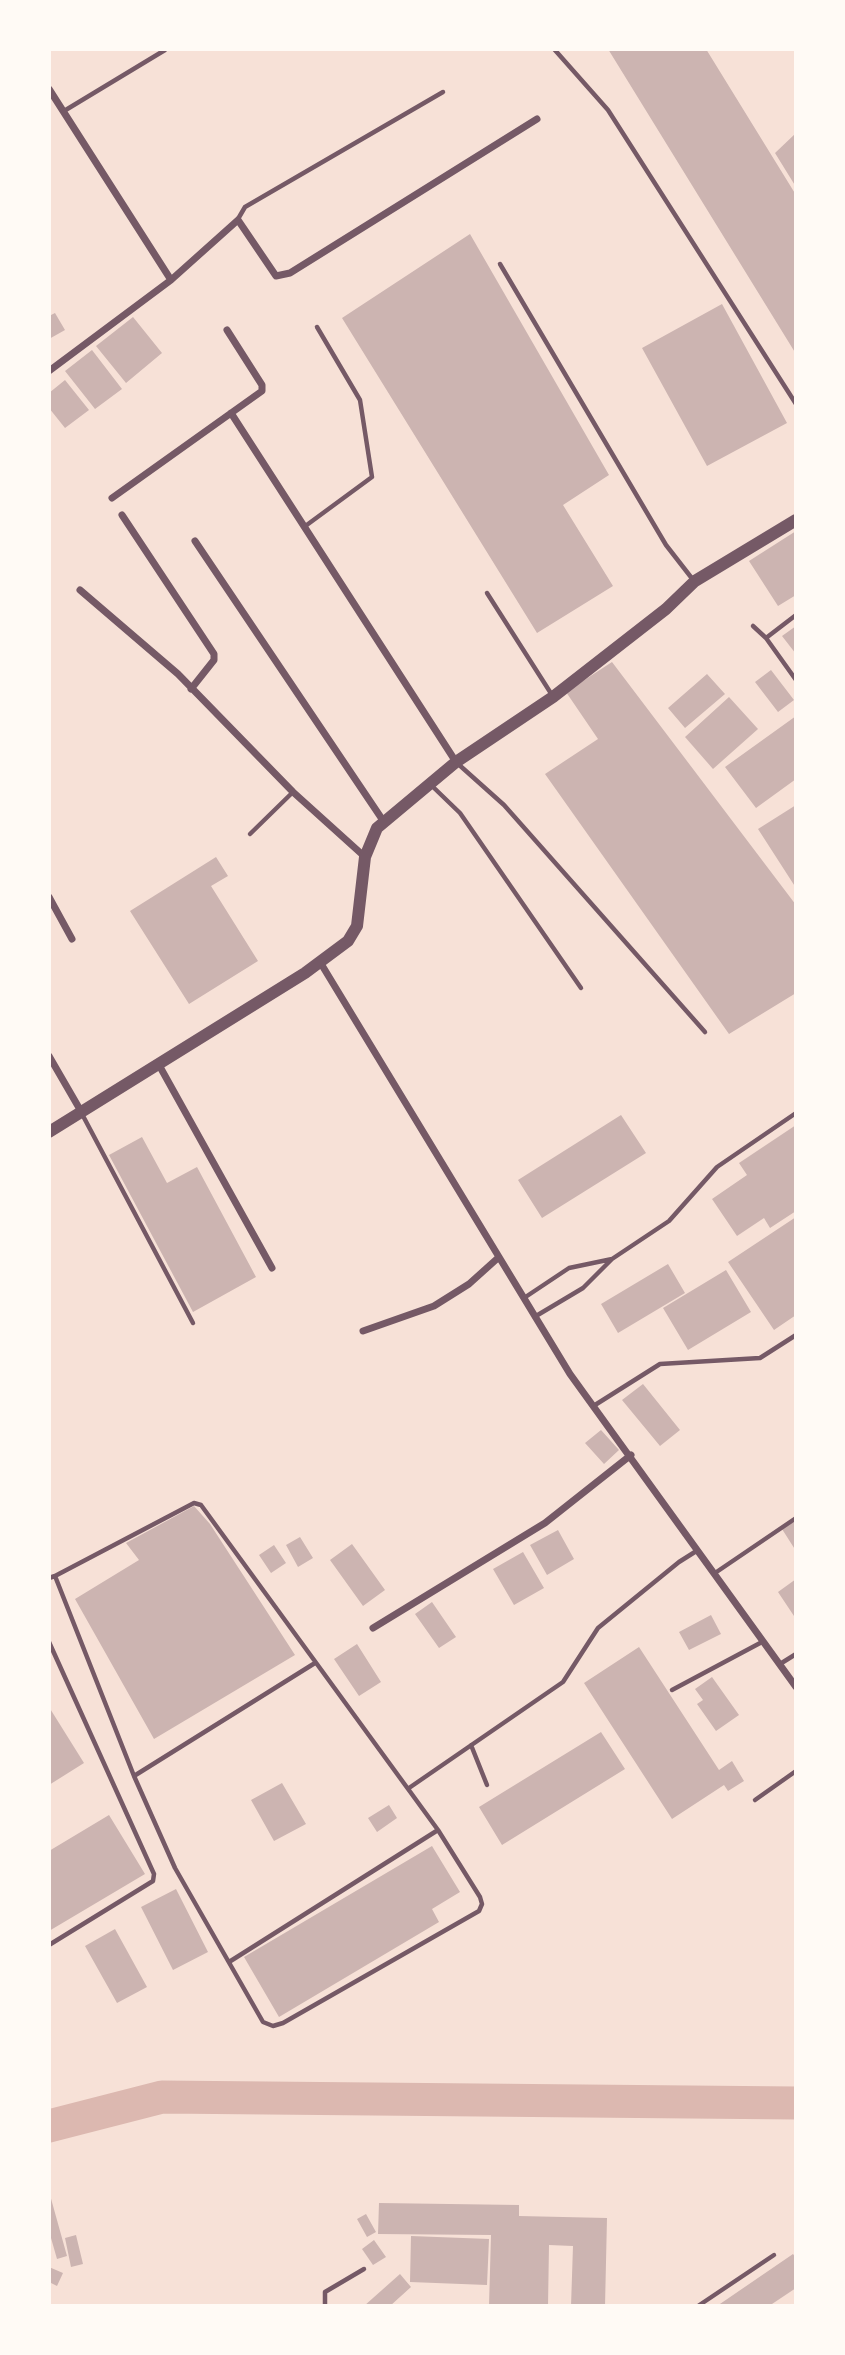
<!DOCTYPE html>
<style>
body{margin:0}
#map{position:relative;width:845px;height:2355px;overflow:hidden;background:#f7e1d7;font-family:Overpass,sans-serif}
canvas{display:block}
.frame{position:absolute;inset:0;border:51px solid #fffaf5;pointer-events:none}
</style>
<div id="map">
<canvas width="845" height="2355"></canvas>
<div class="frame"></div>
</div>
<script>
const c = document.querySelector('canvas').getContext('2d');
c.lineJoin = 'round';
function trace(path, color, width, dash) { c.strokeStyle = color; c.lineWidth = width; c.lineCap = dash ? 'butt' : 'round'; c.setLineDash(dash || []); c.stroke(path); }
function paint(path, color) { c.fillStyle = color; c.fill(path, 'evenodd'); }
const river = new Path2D(`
 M49 2126 162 2097 796 2103`);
const building = new Path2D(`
 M608 49H706L796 195V354Z
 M796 133V187L775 153Z
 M470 234 609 475 563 505 613 586 537 633 342 318Z
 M722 304 787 423 707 466 642 348Z
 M55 313 65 330 49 339V316Z
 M133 317 162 353 126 383 96 346Z
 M92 350 122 389 95 409 65 371Z
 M65 380 89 410 65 428 49 408V393Z
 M796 531V595L778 606 749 561Z
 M796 626V654L782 636Z
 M612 662 796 905V993L729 1034 545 774 598 739 566 692Z
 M771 670 794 700 778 712 755 682Z
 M707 674 725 694 685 728 668 708Z
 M729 697 758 729 713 769 685 737Z
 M796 716V779L756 808 725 767Z
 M796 805V888L758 829Z
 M216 857 228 876 211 886 258 961 189 1004 130 911Z
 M621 1115 646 1153 542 1218 518 1180Z
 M796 1125V1211L770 1228 764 1218 737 1236 712 1199 747 1175 739 1163Z
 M142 1137 167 1183 197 1167 256 1277 193 1312 109 1155Z
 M796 1217V1315L774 1330 728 1262Z
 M668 1264 685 1293 618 1333 601 1304Z
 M726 1270 751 1312 688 1350 663 1308Z
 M643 1384 680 1430 660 1446 622 1400Z
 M601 1430 619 1450 604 1464 585 1443Z
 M194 1506 210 1524 295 1655 154 1739 75 1599 139 1560 126 1543Z
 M796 1520V1551L782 1529Z
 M558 1530 574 1559 547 1575 530 1545Z
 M300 1537 313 1558 298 1567 286 1545Z
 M352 1544 385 1590 363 1606 330 1560Z
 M274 1545 286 1563 271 1573 259 1555Z
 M523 1552 544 1588 514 1605 493 1569Z
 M796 1579V1619L778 1592Z
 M432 1602 456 1637 439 1648 415 1614Z
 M711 1615 721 1634 689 1650 679 1632Z
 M357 1644 381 1682 359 1696 334 1659Z
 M639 1647 719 1770 732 1761 744 1781 728 1791 724 1785 672 1819 584 1683Z
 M712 1677 739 1715 716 1731 697 1704 703 1700 695 1689Z
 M49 1707 84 1763 49 1785Z
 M601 1732 625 1769 502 1845 479 1807Z
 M282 1783 306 1824 274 1841 251 1800Z
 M389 1805 397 1818 377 1832 368 1818Z
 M109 1815 145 1874 49 1931V1851Z
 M432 1846 460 1892 432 1909 439 1922 279 2017 244 1957Z
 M176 1889 208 1952 173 1970 141 1907Z
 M115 1929 147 1987 117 2003 85 1946Z
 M50 2195 67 2256 57 2259 49 2231Z
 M379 2203 519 2205V2216L607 2218 605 2306H571L573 2246 549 2245 548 2306H489L491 2235 378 2234Z
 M366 2214 376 2232 367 2237 357 2219Z
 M76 2235 83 2264 71 2267 65 2238Z
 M411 2236 489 2239 487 2285 410 2282Z
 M374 2240 386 2257 373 2265 362 2249Z
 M793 2254 796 2258V2288L769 2306H717Z
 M49 2267 63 2273 57 2286 49 2282Z
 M400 2274 411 2287 390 2306H364Z`);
const service = new Path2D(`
 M554 49 608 110 796 404
 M64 111 165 50
 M238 219 245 207 443 92
 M500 264 666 545 694 581
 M304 527 372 477 360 400 317 327
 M487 593 552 695
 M796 615 766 638 796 680
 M753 626 766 638
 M457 763 504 805 705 1032
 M431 785 460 813 581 988
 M250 834 293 792
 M82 1114 193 1323
 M524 1298 569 1268 612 1259
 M536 1316 583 1288 612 1259 669 1221 717 1167 796 1113
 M595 1405 660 1364 760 1358 796 1335
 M715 1573 796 1518
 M49 1578 55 1576 134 1776 175 1868 263 2022 273 2026 283 2023 479 1911 482 1904 480 1897 438 1830 201 1505 194 1503 55 1576
 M49 1642 154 1874 153 1881 49 1945
 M780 1664 796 1654
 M672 1690 762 1642
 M471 1745 487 1785
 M134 1776 315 1663
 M409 1788 563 1682 598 1628 679 1562 698 1550
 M755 1800 796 1771
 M229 1962 438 1830
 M325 2306V2292L364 2269
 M698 2306 774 2255`);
const minor = new Path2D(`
 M49 89 171 280
 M49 371 171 280 238 220 276 276 290 273 537 119
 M231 413 456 762
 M112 498 262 391V385L227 330
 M122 515 214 654V660L191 689
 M195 541 384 822
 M80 590 178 674 293 792 365 857
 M49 897 72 939
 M320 962 570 1374 796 1687
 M49 1056 82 1113
 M159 1065 272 1268
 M363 1331 434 1306 469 1284 499 1257
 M373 1628 545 1523 631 1455`);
const tertiary = new Path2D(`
 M49 1132 305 973 348 941 357 926 365 857 377 828 456 762 553 697 666 609 695 581 796 520`);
trace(river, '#dcb8b0', 33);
paint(building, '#ccb4b1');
trace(service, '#755966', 4.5);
trace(minor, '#755966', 7);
trace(tertiary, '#755966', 12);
</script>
